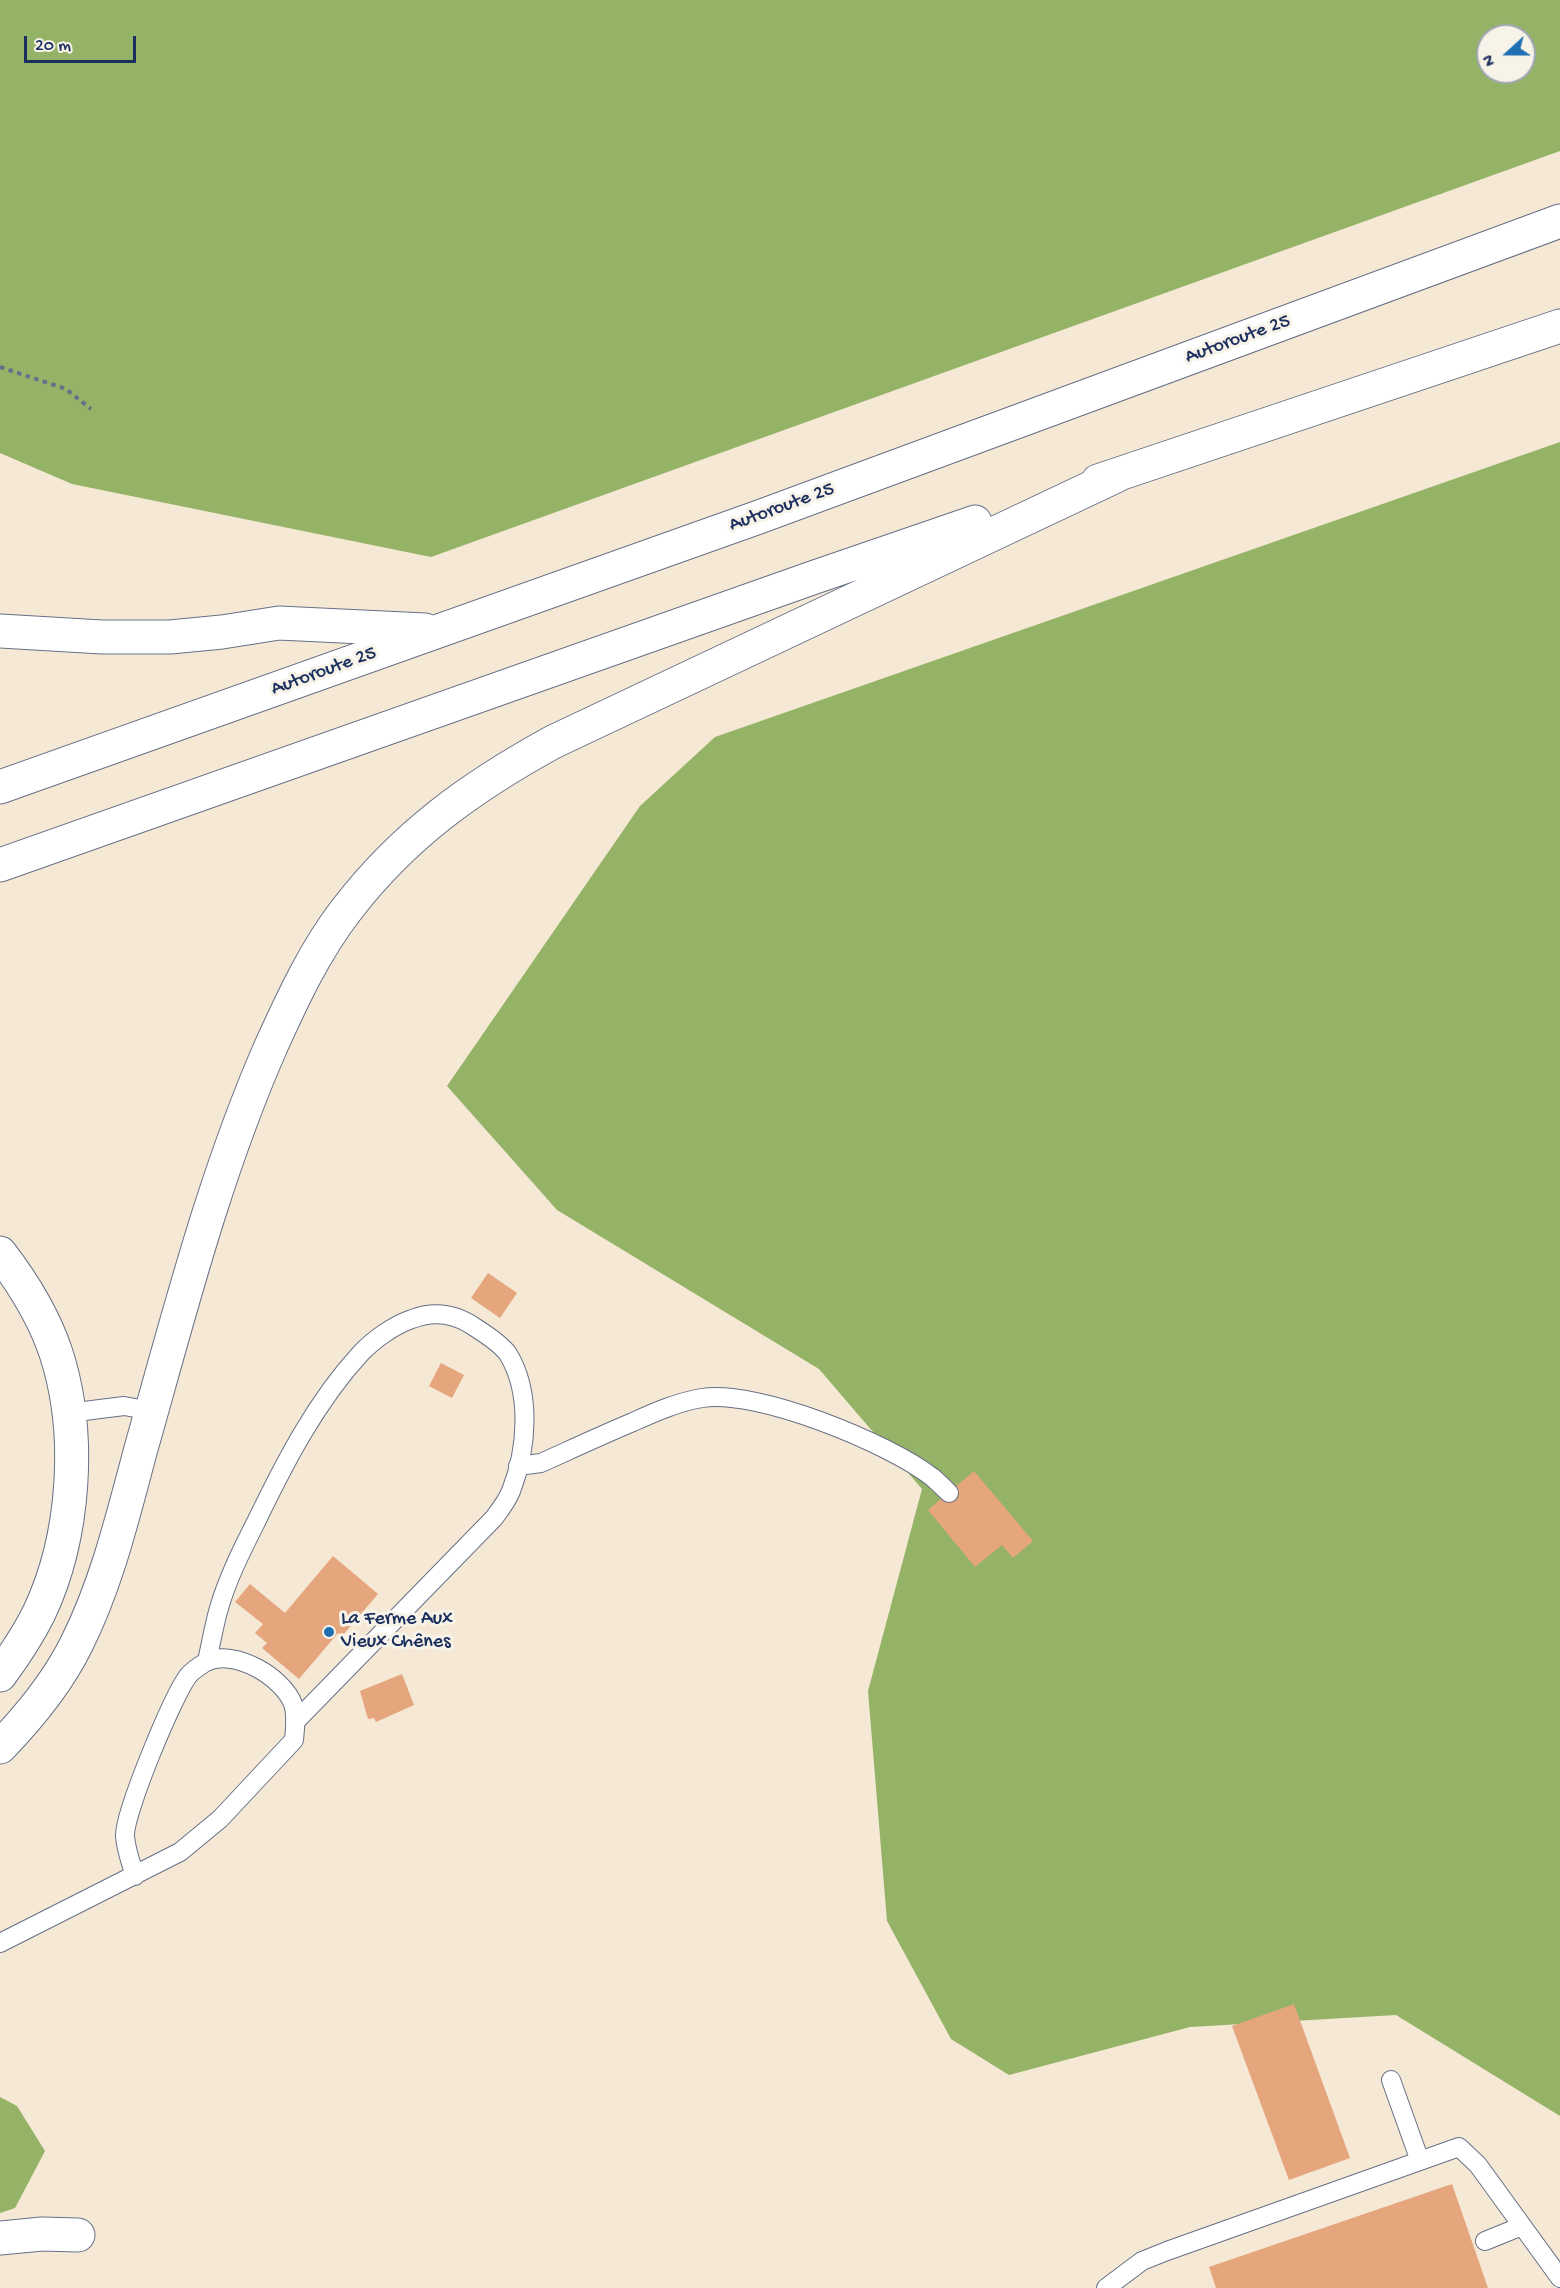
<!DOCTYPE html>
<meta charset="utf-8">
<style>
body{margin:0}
#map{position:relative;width:1560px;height:2288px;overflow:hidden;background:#f5e8d4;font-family:"Gochi Hand",sans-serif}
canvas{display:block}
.north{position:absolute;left:1476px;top:24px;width:60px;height:60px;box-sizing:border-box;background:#f7f3e8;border:2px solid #9fa5b1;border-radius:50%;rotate:249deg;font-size:16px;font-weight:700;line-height:24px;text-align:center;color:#1b2f5e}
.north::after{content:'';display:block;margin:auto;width:21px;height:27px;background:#1f6fb2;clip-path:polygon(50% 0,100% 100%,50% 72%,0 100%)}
.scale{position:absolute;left:24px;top:36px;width:112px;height:27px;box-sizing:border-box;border:3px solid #1b2f5e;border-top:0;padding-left:8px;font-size:18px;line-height:21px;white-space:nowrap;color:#1b2f5e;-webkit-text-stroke:4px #f7f3e8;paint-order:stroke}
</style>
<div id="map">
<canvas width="1560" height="2288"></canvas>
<div class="north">N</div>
<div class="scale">20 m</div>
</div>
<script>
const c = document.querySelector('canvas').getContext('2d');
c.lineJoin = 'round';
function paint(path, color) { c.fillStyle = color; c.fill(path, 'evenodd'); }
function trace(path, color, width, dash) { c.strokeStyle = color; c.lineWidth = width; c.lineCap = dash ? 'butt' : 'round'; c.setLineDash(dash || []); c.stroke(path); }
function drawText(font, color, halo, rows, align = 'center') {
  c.font = font + ' "Gochi Hand",sans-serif'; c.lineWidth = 6; c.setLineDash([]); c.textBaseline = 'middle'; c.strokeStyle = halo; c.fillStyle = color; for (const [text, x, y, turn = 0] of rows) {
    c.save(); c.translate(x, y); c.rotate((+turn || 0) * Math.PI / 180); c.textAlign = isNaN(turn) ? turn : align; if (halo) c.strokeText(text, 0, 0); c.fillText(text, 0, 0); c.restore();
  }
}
const forest = new Path2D(`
 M0 0H1560V151L431 557 72 484 0 453ZM1488 36H1524V72H1488Z
 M1560 442V2116L1396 2015 1190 2027 1009 2075 951 2039 887 1921 868 1691 922 1489 819 1369 557 1210 447 1086 640 806 715 737Z
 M0 2097 17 2106 45 2151 15 2208 0 2213Z`);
const building = new Path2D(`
 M488 1273 517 1293 500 1318 471 1298Z
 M441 1363 464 1375 452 1398 429 1386Z
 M974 1471 1033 1541 1013 1558 1002 1545 975 1567 928 1510Z
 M333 1556 378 1594 342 1636 338 1633 299 1679 262 1648 267 1643 255 1633 263 1624 235 1602 250 1584 285 1613Z
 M402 1674 414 1705 376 1722 374 1718 368 1719 360 1691Z
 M1294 2004 1350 2158 1289 2180 1232 2026Z
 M1452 2184 1488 2288H1216L1209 2267Z`);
const path = new Path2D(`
 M0 367 66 389 91 409`);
const lane = new Path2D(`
 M68 1413 124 1406 152 1411
 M518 1466 541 1463C572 1449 602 1435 633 1422 655 1412 678 1402 702 1398 757 1389 888 1443 932 1477 938 1482 943 1487 949 1493
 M207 1661C211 1644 214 1625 219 1608 228 1577 243 1548 257 1520 285 1462 316 1402 360 1354 373 1340 394 1325 412 1319 436 1310 456 1314 476 1328 487 1335 501 1344 508 1354 532 1393 527 1450 511 1491 507 1501 500 1510 494 1518L295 1722
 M0 1943 180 1852 220 1819 294 1740C295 1728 297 1715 293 1704 283 1677 234 1648 206 1662 201 1665 192 1671 188 1676 173 1696 124 1813 125 1836 126 1850 131 1863 135 1876
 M1391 2080 1420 2161
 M1485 2241 1522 2226
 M1106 2288 1142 2261 1167 2251 1459 2147 1478 2165 1560 2278`);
const street = new Path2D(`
 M0 2238 42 2234 78 2235`);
const highway = new Path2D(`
 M1098 481 1560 326
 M0 631 102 637H170L222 632 279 623 425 630
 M0 787 759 517 1560 221
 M0 865 815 577 975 522
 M0 1253C23 1283 44 1317 56 1353 82 1433 75 1537 39 1613 28 1635 14 1656 0 1675
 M0 1747C30 1716 58 1682 77 1643 108 1581 124 1511 142 1445 180 1311 215 1173 272 1044 293 998 315 950 347 909 404 835 471 787 553 742L1118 475`);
const markers = [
 [329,1632,6,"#1f6fb2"]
];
const streetNames = [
 ["Autoroute 25",1238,340,-20],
 ["Autoroute 25",782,508,-20],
 ["Autoroute 25",324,672,-20]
];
const poiNames = [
 ["La Ferme Aux",341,1620],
 ["Vieux Chênes",341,1643]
];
paint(forest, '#94b367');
paint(building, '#e5a57d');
trace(lane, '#677087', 20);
trace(street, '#677087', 35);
trace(highway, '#677087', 35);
trace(path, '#677087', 4, [4.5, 4.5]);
trace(lane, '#fff', 18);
trace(street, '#fff', 33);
trace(highway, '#fff', 33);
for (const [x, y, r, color] of markers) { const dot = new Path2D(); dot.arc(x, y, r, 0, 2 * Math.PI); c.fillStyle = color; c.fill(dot); trace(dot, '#f7f3e8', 2); }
drawText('20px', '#1b2f5e', '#f7f3e8', streetNames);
drawText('20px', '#1b2f5e', '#f7f3e8', poiNames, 'left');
</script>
